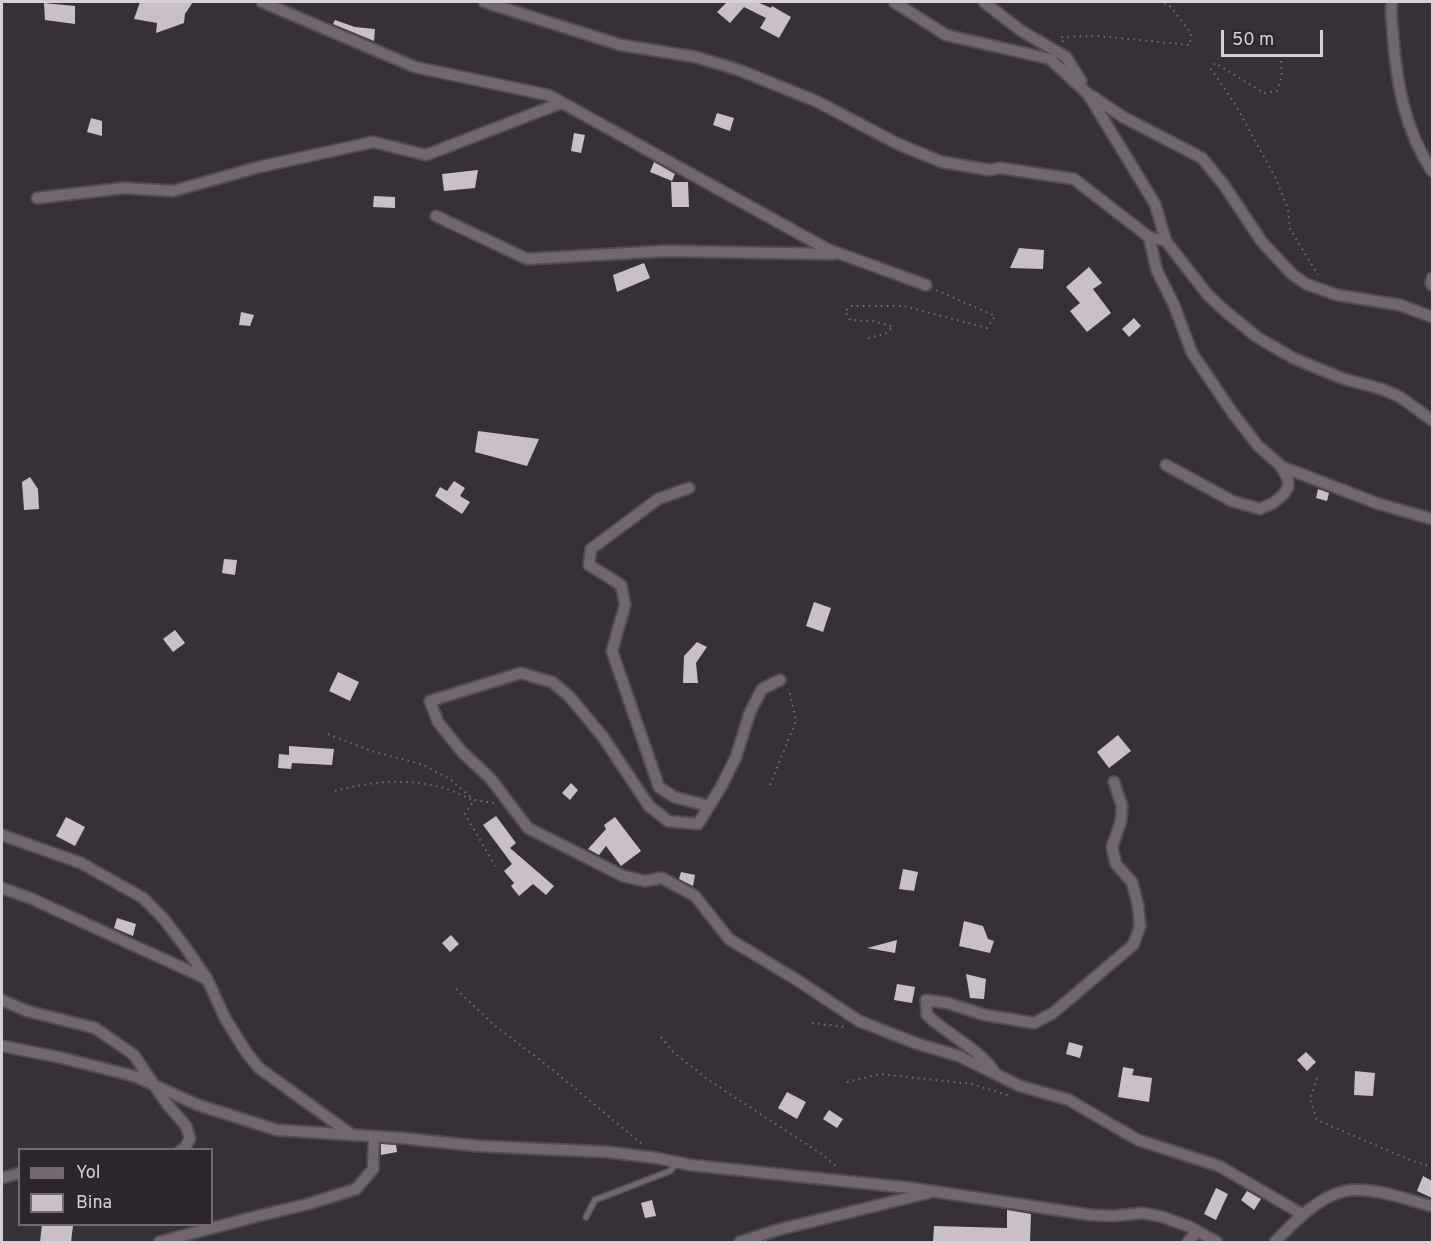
<!DOCTYPE html>
<style>
body{margin:0}
#map{position:relative;width:1434px;height:1244px;overflow:hidden;background:#383038;font-family:Overpass,sans-serif}
canvas{display:block}
.frame{position:absolute;inset:0;border:3px solid #d5d0d5;pointer-events:none}
.legend{position:absolute;left:18px;top:1148px;width:195px;height:78px;box-sizing:border-box;background:#2e262e;border:2px solid #716a71;margin:0;padding:8px 10px;list-style:none;font-size:18px;color:#d5d0d5}
.legend li{display:flex;align-items:center;gap:12px;height:30px}
.legend b{width:30px;border:2px solid #716a71}
.scale{position:absolute;left:1221px;top:30px;width:102px;height:27px;box-sizing:border-box;border:3px solid #d5d0d5;border-top:0;padding-left:8px;font-size:18px;line-height:21px;white-space:nowrap;color:#d5d0d5;-webkit-text-stroke:4px #2e262e;paint-order:stroke}
</style>
<div id="map">
<canvas width="1434" height="1244"></canvas>
<div class="frame"></div>
<ul class="legend">
<li><b style="height:8px;background:#706770"></b>Yol</li>
<li><b style="height:16px;background:#c9bfc9"></b>Bina</li>
</ul>
<div class="scale">50 m</div>
</div>
<script>
const c = document.querySelector('canvas').getContext('2d');
c.lineJoin = 'round';
function paint(path, color) { c.fillStyle = color; c.fill(path, 'evenodd'); }
function trace(path, color, width, dash) { c.strokeStyle = color; c.lineWidth = width; c.lineCap = dash ? 'butt' : 'round'; c.setLineDash(dash || []); c.stroke(path); }
const building = new Path2D(`
 M140 2H193L185 14 184 23 156 33 157 23 134 19Z
 M727 2H757L771 8 772 6 791 17 779 38 760 28 766 18 744 7 730 23 717 12Z
 M44 3 75 6V24L45 20Z
 M335 20 355 27 375 29 374 41 333 24Z
 M717 113 734 118 730 131 713 125Z
 M91 118 102 121V136L87 132Z
 M574 133 585 135 581 153 571 151Z
 M654 162 675 174 672 181 650 172Z
 M478 170 475 188 444 191 442 174Z
 M671 182H688L689 207H672Z
 M374 196 395 197V208L373 207Z
 M1019 248 1044 250 1043 269 1010 268Z
 M644 263 650 278 617 292 613 275Z
 M1089 267 1102 283 1093 289 1111 313 1087 332 1070 311 1080 303 1066 287Z
 M241 312 254 315 250 326 239 325Z
 M1134 318 1141 326 1129 337 1122 329Z
 M478 431 539 439 527 466 475 452Z
 M30 477 38 489 39 509 24 510 22 482Z
 M454 481 465 488 460 496 470 502 462 514 435 496 440 487 447 491Z
 M1318 489 1329 493 1327 501 1316 498Z
 M224 559 237 560 235 575 222 573Z
 M814 602 831 608 823 632 806 626Z
 M175 630 185 643 173 652 163 639Z
 M697 642 707 647 696 663 698 683H683L684 656Z
 M338 672 359 682 350 701 329 691Z
 M1118 735 1131 751 1109 768 1097 752Z
 M289 746 334 749 332 765 292 763 291 769 278 768 279 754 289 755Z
 M571 783 578 790 570 800 562 793Z
 M496 816 516 843 510 848 554 886 546 895 533 884 519 896 511 886 514 883 504 871 512 864 483 825Z
 M66 817 85 827 75 846 56 836Z
 M615 817 641 851 621 866 606 846 599 855 588 849 606 829 604 825Z
 M903 869 918 872 914 891 899 889Z
 M681 872 695 875 693 886 679 879Z
 M117 918 136 924 133 936 114 928Z
 M964 921 983 926 988 939 994 941 990 953 959 946Z
 M451 935 459 944 450 952 442 943Z
 M897 940 895 953 867 948Z
 M966 974 986 979 984 999 970 998Z
 M897 984 915 987 912 1003 894 1000Z
 M1069 1042 1083 1046 1080 1058 1066 1054Z
 M1306 1052 1316 1062 1307 1071 1297 1060Z
 M1123 1067 1134 1069 1132 1075 1152 1078 1149 1102 1118 1097Z
 M1355 1071 1375 1073 1373 1096 1354 1095Z
 M787 1092 806 1102 797 1119 778 1108Z
 M829 1110 843 1119 837 1128 823 1119Z
 M381 1144 396 1145 397 1152 381 1155Z
 M1423 1176 1432 1181V1198L1417 1191Z
 M1216 1188 1228 1194 1216 1220 1204 1214Z
 M1247 1191 1261 1199 1254 1210 1241 1200Z
 M652 1200 656 1216 645 1218 641 1203Z
 M1007 1210 1031 1214 1030 1242H933L934 1226 1007 1228Z
 M42 1224 73 1226 71 1242H40Z`);
const path = new Path2D(`
 M1063 42 1061 37 1098 36 1190 45 1191 33 1169 5 1160 2
 M1281 61 1282 76 1277 91 1264 93 1215 63 1211 69 1235 104 1276 179 1288 209 1290 229 1318 275
 M868 338 885 334 893 327 873 321 850 320 845 311 851 306H904L987 328 995 316 936 290
 M328 734 371 751 421 764 450 779 474 800
 M770 785 796 721 790 694 787 689
 M335 791C369 782 402 778 436 786 448 788 460 795 471 799
 M494 803 474 800 465 814 495 866
 M456 989 494 1025 548 1066 642 1144
 M812 1023 846 1027
 M661 1037 674 1053 710 1081 823 1155 838 1168
 M1317 1078 1310 1100 1317 1120 1410 1160 1432 1167
 M847 1082 880 1074 971 1084 1011 1096`);
const lane = new Path2D(`
 M586 1217 595 1200 670 1171 676 1163`);
const street = new Path2D(`
 M262 2 415 67 548 95 827 249 926 285
 M484 2 621 45 696 57 739 70 816 101 898 144 942 162 990 170 1000 168 1074 179 1149 237 1166 241
 M894 2 946 35 1050 59 1088 94 1155 204 1166 241 1207 294 1225 311 1257 337 1293 358 1344 379 1382 389 1400 397 1432 420
 M984 2 1020 30 1066 57 1081 81
 M1392 2C1390 12 1392 23 1393 34 1396 82 1405 130 1432 171
 M1092 96 1123 117 1202 158 1224 185 1262 242 1292 274 1306 284 1337 295 1400 305 1432 317
 M37 198 124 188 173 191 259 167 373 142 426 155 561 103
 M436 216 527 259 665 251 834 254
 M1149 237 1157 271 1174 305 1192 353 1232 412 1258 446 1280 465 1288 479V487L1284 494 1273 503 1260 509 1232 501 1166 465
 M1432 278 1431 283 1432 285
 M1280 466 1379 504 1432 519
 M689 488 658 499 591 549 589 565 621 585 625 605 612 651 659 787 674 797 709 806
 M780 680 762 689 750 712 736 757 721 787 698 824 668 821 649 806 603 737 569 696 552 682 521 673 430 701 438 722 462 752 490 778 528 828 623 876 645 881 662 878 695 896 729 939 797 980 859 1021 918 1044 959 1056 1020 1086 1069 1100 1138 1140 1219 1166 1302 1214
 M2 835 81 863 143 898 163 918 186 948 207 979 225 1018 246 1052 259 1068 352 1135
 M2 888 30 898 207 979
 M2 1000 27 1011 95 1028 134 1055 167 1104 186 1126 190 1138 185 1148 181 1150
 M2 1046 58 1057 134 1076 198 1105 277 1130 401 1138 478 1146 608 1152 657 1158 690 1165 911 1188 1091 1215 1113 1216 1143 1213 1163 1217 1190 1227 1217 1242
 M996 1074C979 1048 949 1036 927 1015L926 1000 947 1003 985 1015 1034 1023 1053 1013 1133 945 1140 927 1138 905 1132 882 1116 864 1112 847 1121 821 1122 806 1114 782
 M2 1178 20 1173
 M159 1242 258 1216 308 1204 356 1189 373 1169 374 1137
 M740 1242 777 1230 928 1193
 M1188 1242 1197 1231
 M1275 1242C1294 1222 1324 1190 1355 1190 1380 1189 1408 1200 1432 1206`);
paint(building, '#c9bfc9');
trace(lane, '#534c52', 8);
trace(street, '#534c52', 14);
trace(path, '#777177', 2, [1.5, 4.5]);
trace(lane, '#706770', 5);
trace(street, '#706770', 10);
</script>
